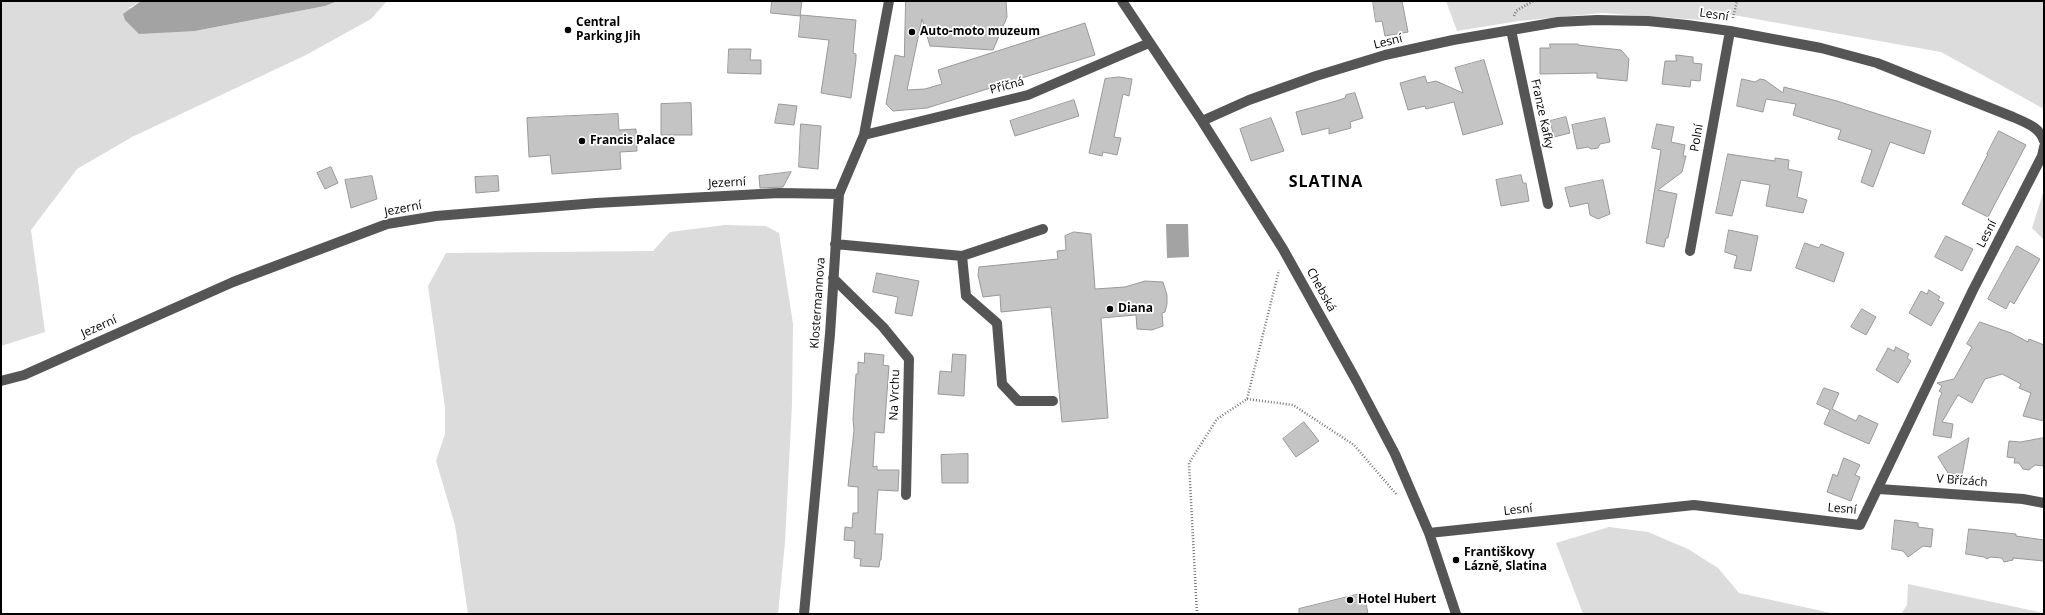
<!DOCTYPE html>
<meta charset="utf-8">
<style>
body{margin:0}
#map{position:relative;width:2045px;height:615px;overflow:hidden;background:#fff;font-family:"Open Sans",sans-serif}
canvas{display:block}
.frame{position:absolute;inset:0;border:2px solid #000;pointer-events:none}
</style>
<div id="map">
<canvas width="2045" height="615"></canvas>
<div class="frame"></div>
</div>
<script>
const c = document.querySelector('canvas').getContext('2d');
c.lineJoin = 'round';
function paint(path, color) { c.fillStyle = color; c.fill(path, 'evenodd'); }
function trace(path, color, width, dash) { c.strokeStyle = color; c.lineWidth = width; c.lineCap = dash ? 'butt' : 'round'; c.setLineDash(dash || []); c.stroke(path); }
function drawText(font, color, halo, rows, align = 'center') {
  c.font = font + ' "Open Sans",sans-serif'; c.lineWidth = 3.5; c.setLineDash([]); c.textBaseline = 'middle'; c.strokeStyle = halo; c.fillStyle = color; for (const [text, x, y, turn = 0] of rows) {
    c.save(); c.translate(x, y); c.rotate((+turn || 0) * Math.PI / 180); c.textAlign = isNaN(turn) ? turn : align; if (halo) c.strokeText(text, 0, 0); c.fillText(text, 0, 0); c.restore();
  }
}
const green = new Path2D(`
 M1 1H141L129 8 195 31 325 6 338 1H387L371 19 306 55 132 137 77 169 31 230 45 332 1 346Z
 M1446 1H2044V109L1941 52 1722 13 1701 20 1602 13 1519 21 1457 31Z
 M2044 190V240L2032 228Z
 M725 225 766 226 779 233 793 324 792 404 785 542 778 614H468L455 525 436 461 445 434V408L428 286 446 253 653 251 670 232Z
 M1609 527 1648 532 1688 549 1718 568 1739 593 1836 614H1583L1556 543Z
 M1908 584 2044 613V614H1901L1907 605Z`);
const water = new Path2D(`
 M141 1H338L325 6 195 31 139 34 125 20 123 14Z
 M1166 224H1188L1189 257 1167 258Z`);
const building = new Path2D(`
 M772 1H802L800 16 771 13Z
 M906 1H1006L1007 17 993 50 930 46 922 19 907 90 925 89 942 84 938 70 1085 23 1095 55 927 108 893 111 886 104 895 55 904 57Z
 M1373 1H1402L1408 32 1385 36 1382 21 1376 22Z
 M801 15 856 20 853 53 856 54V59L851 98 821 93 829 40 799 37Z
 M1550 44H1578V45L1621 50 1629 59 1627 81 1597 78V73L1540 74V48H1550Z
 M729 49H751L750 60H761V74L728 73Z
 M1676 55 1693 57V63L1702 64 1700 81 1691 80 1690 87 1662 84 1665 61H1676Z
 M1484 60 1503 124 1463 135 1454 102 1426 109 1425 106 1408 110 1400 83 1425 76 1427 83 1436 81 1463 93 1455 68Z
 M1119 77 1132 79 1129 96 1123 94 1114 137 1121 138 1117 155 1103 152 1102 156 1089 153 1105 79Z
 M1742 79 1755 82 1760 79 1765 80 1783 93 1784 87 1837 101 1931 131 1924 154 1890 142 1873 187 1861 182 1872 150 1838 139 1841 130 1793 115 1796 104 1766 99 1763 112 1737 106Z
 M1355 93 1363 118 1350 122 1351 128 1329 134V128L1302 135 1296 112 1336 101 1345 98 1346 95Z
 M1074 100 1079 116 1015 136 1010 121Z
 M691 103 692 135H661V104Z
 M779 104 797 106 794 125 775 123Z
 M618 114 619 130 636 129 637 151 620 152 621 169 552 174 550 155 529 157 527 118Z
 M1566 117 1570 133 1554 137 1550 121Z
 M1271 118 1284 151 1251 161 1240 129Z
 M1605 118 1610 142 1600 144 1598 148 1591 149 1588 147 1577 149 1572 125Z
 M801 124 821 126 818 169 799 167Z
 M1657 124 1674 127 1671 142 1685 145 1683 156H1686L1682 172 1658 190 1677 194 1668 238H1666L1664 247 1646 243 1661 150 1652 148Z
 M1999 131 2026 145 1988 217 1962 204 1988 154H1987Z
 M1728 154 1775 161V158L1789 160 1788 169 1802 172 1797 197 1807 200 1803 213 1766 206 1770 185 1741 180 1732 216 1716 213Z
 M331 167 338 183 325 189 317 173Z
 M791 172 783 187 760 188 759 176Z
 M1521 175 1523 183H1526L1529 201 1501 206 1496 180Z
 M372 176 377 199 351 208 345 180Z
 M498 176 499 191 476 193 475 177Z
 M1603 180 1610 214 1598 219 1590 215 1588 203 1570 207 1565 188Z
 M1729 230 1758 236 1751 271 1734 268 1737 256 1725 252Z
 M1074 232 1091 234 1095 289 1125 287 1145 281 1163 282 1167 295V304L1165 312 1162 313 1163 326 1152 330 1137 329 1136 315 1101 318 1108 418 1062 422 1051 307 1001 312 1000 295 983 297 978 275 979 267 1058 259 1057 251 1066 250 1065 236Z
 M1946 236 1973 249 1962 271 1935 257Z
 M1805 243 1819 248 1821 244 1844 253 1834 282 1796 268Z
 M2017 246 2040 259 2014 304 2010 301 2006 309 1988 299Z
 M877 273 919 281 912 316 895 313 898 297 873 292Z
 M1929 290 1940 297 1938 300 1944 303 1931 326 1909 313 1921 291 1927 294Z
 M1862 309 1876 317 1866 335 1851 327Z
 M1980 322 2011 333 2028 342 2029 339 2044 345V421L2023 416 2031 393 2019 388 2021 384 2002 374 1985 379 1972 403 1958 395 1942 422 1953 424 1951 438 1933 435 1939 399 1942 393 1939 391 1942 386 1937 383 1954 379 1972 347 1967 344Z
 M1896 347 1909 354 1907 358 1911 361 1898 383 1876 370 1888 348 1894 351Z
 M865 353 884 355 883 365 889 366 884 433 875 432 873 467 877 466V470H899L898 491 878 490 875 534H883L881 560H880L879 567 860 566 861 559 854 558 855 541 844 540 845 527 852 528 853 513H858V487L848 486 854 430 853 419 856 374H858V362L864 363Z
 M953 354 966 355 964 396 938 394 940 371 951 372Z
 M1824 388 1839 393 1832 409 1856 421 1859 415 1878 424 1869 444 1824 424 1830 410 1817 404Z
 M1304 422 1319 441 1296 457 1283 439Z
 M1969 438 1962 475 1948 473 1938 457Z
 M2044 438V466L2035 465 2029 470 2023 469 2019 463H2014L2015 458 2007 457 2009 441 2020 442Z
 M968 454V483H942L941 455Z
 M1844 458 1860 465 1855 475 1860 477 1851 501 1827 492 1833 474 1837 476Z
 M1895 520 1918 523V527L1933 529 1931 547 1923 546 1908 557 1903 551 1892 549Z
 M1969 529 2016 534V536L2044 540V561L2013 558V560L2004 562 2002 558 1990 557 1987 559 1984 557 1966 554Z
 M1364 593 1368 614H1299V609Z`);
const path = new Path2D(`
 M1514 16 1516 11 1533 1
 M1733 18 1737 1
 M1247 399 1293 405 1354 445 1397 495
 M1197 614 1189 463 1217 419 1247 399 1279 270`);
const minor = new Path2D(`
 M1122 1 1202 121 1283 249 1356 380 1395 454 1429 533 1456 614
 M1511 30 1548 204
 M1202 121 1249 100 1316 76 1385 55 1453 40 1558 22 1597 20 1648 21 1687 25 1730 31 1821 48 1877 63 2013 117C2026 123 2040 127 2044 141
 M864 135 1028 95 1149 43
 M835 244 962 256 966 296 997 323 1002 384 1018 401H1053
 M1690 251 1730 31
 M962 256 1043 229
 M833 278 883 327 909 359 906 495
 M1 381 24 375 233 282 387 224 436 216 596 203 779 193 839 194
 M1879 489 2023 499 2044 503
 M1429 533 1694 505 1860 525 1973 290 2042 156 2044 147
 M804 614 830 334 839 194 864 135 889 1`);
const markers = [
 [568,30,4,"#000"],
 [912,32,4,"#000"],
 [582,141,4,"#000"],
 [1110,309,4,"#000"],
 [1456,560,4,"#000"],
 [1350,600,4,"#000"]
];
const streetNames = [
 ["Lesní",1714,15,8],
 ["Lesní",1388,42,-14],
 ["Příčná",1007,86,-15],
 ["Franze Kafky",1542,114,78],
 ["Polní",1697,138,-80],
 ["Jezerní",727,183,-3],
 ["Jezerní",403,209,-11],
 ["Lesní",1987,234,-63],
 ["Chebská",1321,290,61],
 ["Klostermannova",818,303,-86],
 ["Jezerní",99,327,-24],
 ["Na Vrchu",895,395,-88],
 ["V Břízách",1962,481,4],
 ["Lesní",1842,509,5],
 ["Lesní",1518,510,-6]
];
const poiNames = [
 ["Central",576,23],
 ["Parking Jih",576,37],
 ["Auto-moto muzeum",920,32],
 ["Francis Palace",590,141],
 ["Diana",1118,309],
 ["Františkovy",1464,553],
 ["Lázně, Slatina",1464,567],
 ["Hotel Hubert",1358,600]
];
const districtNames = [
 ["SLATINA",1326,182]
];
paint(green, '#dcdcdc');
paint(water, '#a3a3a3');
paint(building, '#c4c4c4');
trace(building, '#999', 1);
trace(path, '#777', 2.5, [1, 2]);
trace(minor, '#555', 10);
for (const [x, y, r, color] of markers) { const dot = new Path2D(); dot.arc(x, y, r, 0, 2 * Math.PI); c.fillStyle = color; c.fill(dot); trace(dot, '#fff', 1.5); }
drawText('12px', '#000', '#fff', streetNames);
drawText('bold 12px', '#000', '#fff', poiNames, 'left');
c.letterSpacing = '1px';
drawText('bold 16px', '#000', '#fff', districtNames);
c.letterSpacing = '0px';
</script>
